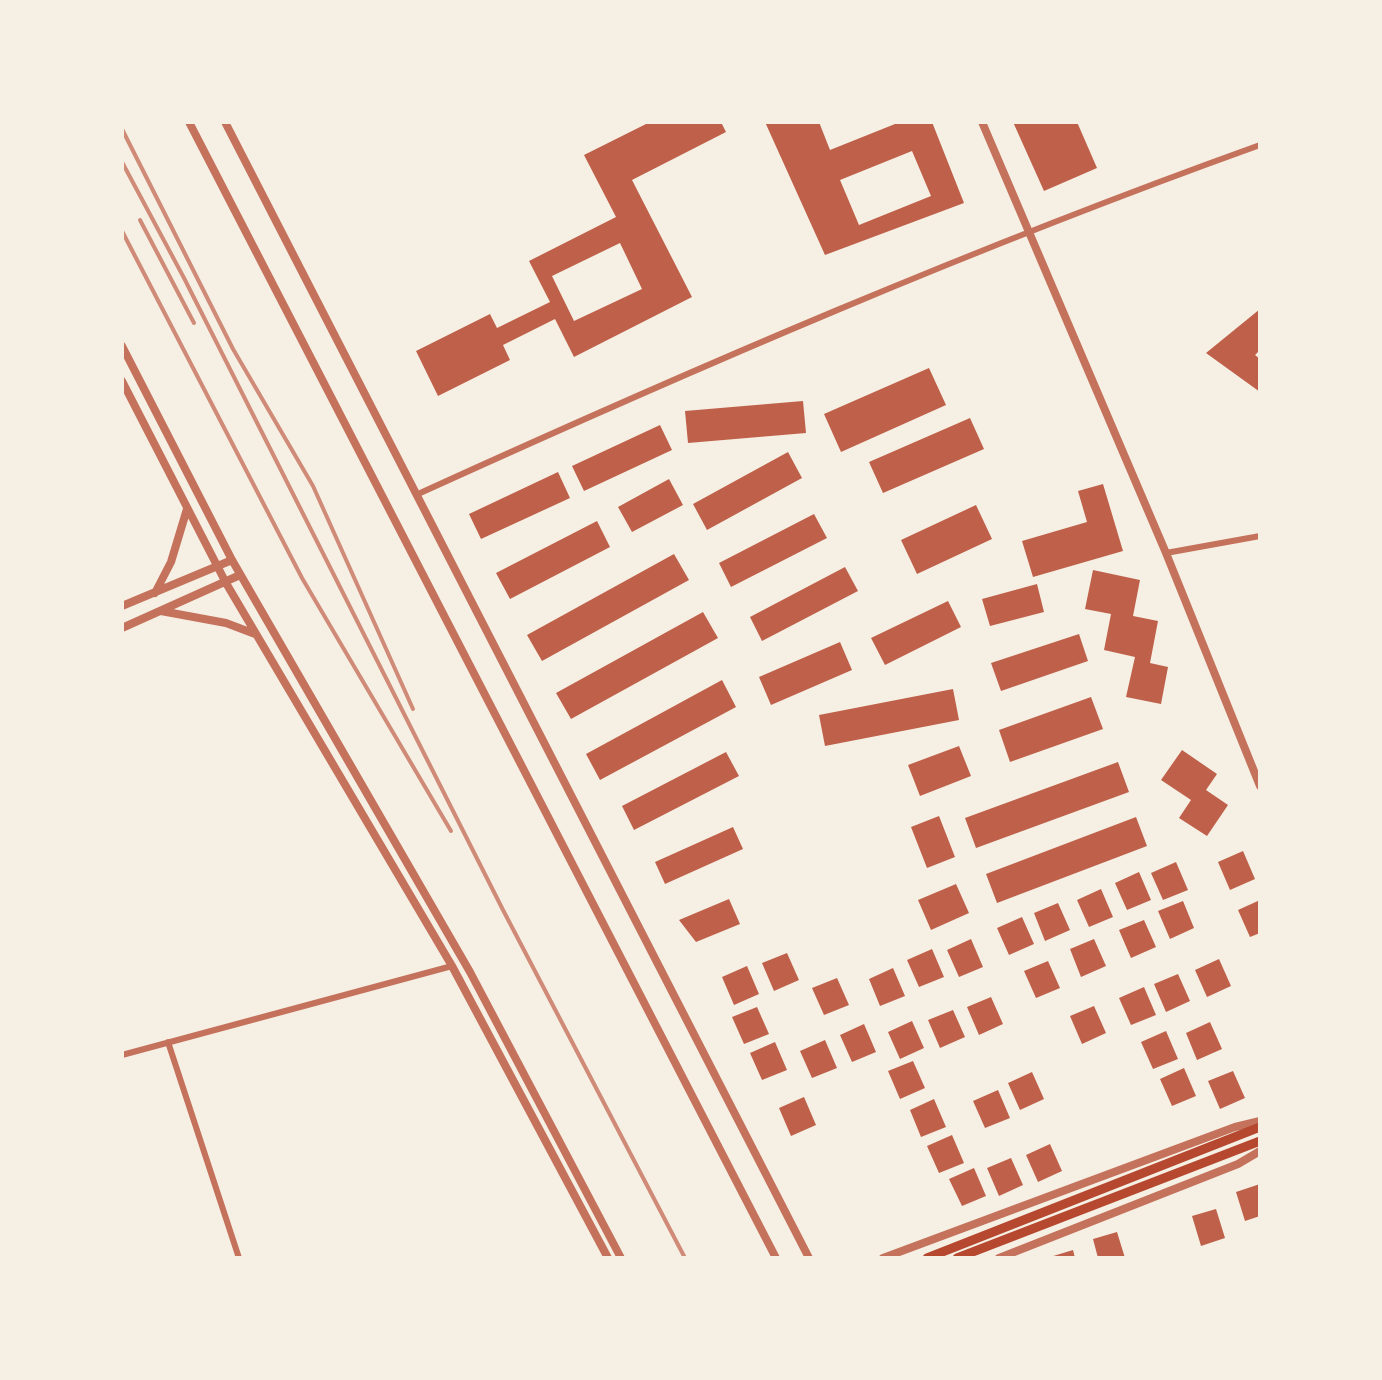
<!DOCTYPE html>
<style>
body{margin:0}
#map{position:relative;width:1382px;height:1380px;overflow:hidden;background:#f6efe4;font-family:Spectral,serif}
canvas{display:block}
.frame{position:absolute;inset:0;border:124px solid #f6efe4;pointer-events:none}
</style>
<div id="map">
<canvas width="1382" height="1380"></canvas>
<div class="frame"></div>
</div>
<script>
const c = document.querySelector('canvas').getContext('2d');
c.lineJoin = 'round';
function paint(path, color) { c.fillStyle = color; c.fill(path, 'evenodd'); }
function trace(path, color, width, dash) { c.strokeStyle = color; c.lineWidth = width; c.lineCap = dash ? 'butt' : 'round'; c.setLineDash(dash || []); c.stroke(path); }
const building = new Path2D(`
 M650 122H721L726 132 632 180 692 297 574 357 555 319 503 345 510 360 438 396 416 351 490 314 497 328 550 302 529 261 616 217 584 155ZM620 243 642 289 574 321 552 276Z
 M765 122H819L830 150 900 122H932L964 203 825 255ZM912 151 931 196 859 225 840 180Z
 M1013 122H1077L1097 168 1044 191Z
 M1260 309V350L1255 355 1260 359V392L1206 353Z
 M929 368 946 405 841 452 824 414Z
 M803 401 806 433 688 443 685 411Z
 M970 418 984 449 883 493 869 462Z
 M660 425 672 450 584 491 572 466Z
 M788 452 802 478 707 530 693 504Z
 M558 472 570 498 481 539 469 514Z
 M669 479 683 505 632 532 618 507Z
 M1103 484 1123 551 1033 577 1022 541 1087 522 1078 491Z
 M976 505 992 539 917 574 901 540Z
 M814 514 827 538 731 587 719 563Z
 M597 521 610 547 510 599 496 573Z
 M674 554 689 580 542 661 527 635Z
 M845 567 858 591 762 641 750 617Z
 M1093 570 1140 580 1133 616 1158 621 1150 663 1168 667 1161 704 1126 697 1135 657 1104 650 1111 614 1085 609Z
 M1037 584 1044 612 990 626 982 599Z
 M948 601 961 627 885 665 871 638Z
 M703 612 718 638 571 719 556 693Z
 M1079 634 1088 661 1001 691 991 663Z
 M840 642 852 670 771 705 759 677Z
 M722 680 736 707 600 780 586 754Z
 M953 689 959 720 825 746 819 715Z
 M1091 697 1103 729 1010 762 999 730Z
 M959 746 971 776 920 796 908 765Z
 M1182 750 1217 774 1206 790 1228 805 1207 836 1179 818 1191 800 1161 780Z
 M726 752 739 776 634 830 622 806Z
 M1118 762 1129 792 976 848 965 818Z
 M939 816 955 857 927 868 911 827Z
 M1136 817 1147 846 997 903 986 874Z
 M733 827 743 849 665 884 655 862Z
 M1243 851 1255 879 1230 890 1218 862Z
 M1176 862 1188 890 1163 900 1151 873Z
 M1139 872 1151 900 1127 910 1115 883Z
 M956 884 969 913 931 930 918 900Z
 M1101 889 1113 917 1089 927 1077 900Z
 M729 899 740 924 696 942 679 920Z
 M1260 900V933L1250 937 1238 910Z
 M1183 901 1194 928 1170 939 1158 911Z
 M1058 903 1070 930 1045 941 1034 913Z
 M1022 917 1034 944 1009 955 997 928Z
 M1144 920 1156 947 1131 958 1119 930Z
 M971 939 983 967 959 977 947 950Z
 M1094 939 1106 966 1081 977 1070 949Z
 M932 949 944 977 919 987 907 960Z
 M787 953 799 980 774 991 762 963Z
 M1219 959 1231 986 1207 997 1195 970Z
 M1048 961 1060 988 1036 998 1024 971Z
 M747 966 759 994 734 1005 722 977Z
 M893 968 905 996 880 1006 869 979Z
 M1178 974 1190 1001 1166 1012 1154 984Z
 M837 978 849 1005 824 1015 812 988Z
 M1144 987 1156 1015 1131 1025 1119 998Z
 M991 997 1003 1024 979 1035 967 1007Z
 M1094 1006 1106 1033 1082 1044 1070 1016Z
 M757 1007 769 1034 744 1044 732 1017Z
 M953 1010 965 1037 940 1048 928 1020Z
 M912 1021 924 1048 900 1059 888 1032Z
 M1210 1022 1222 1049 1197 1060 1186 1033Z
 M864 1024 876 1052 852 1062 840 1035Z
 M1166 1031 1178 1059 1153 1069 1141 1042Z
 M825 1040 837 1068 812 1078 800 1051Z
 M775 1042 787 1070 762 1080 750 1053Z
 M913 1061 925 1088 900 1099 888 1071Z
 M1184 1068 1196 1096 1172 1106 1160 1079Z
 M1233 1071 1245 1098 1220 1109 1208 1081Z
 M1032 1072 1044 1099 1020 1110 1008 1083Z
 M998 1090 1010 1118 985 1128 973 1101Z
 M804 1097 816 1125 791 1136 779 1108Z
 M934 1099 946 1127 921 1137 910 1110Z
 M952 1135 964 1163 939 1173 927 1146Z
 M1050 1144 1062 1171 1038 1182 1026 1155Z
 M1011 1158 1023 1185 999 1196 987 1168Z
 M974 1168 986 1196 962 1206 949 1179Z
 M1260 1184V1216L1245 1221 1236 1192Z
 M1216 1209 1225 1238 1201 1246 1192 1216Z
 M1117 1232 1125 1258H1098L1093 1239Z
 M1073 1250 1075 1258H1050V1257Z`);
const minor = new Path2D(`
 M418 494C695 368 973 248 1260 145
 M1166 553 1260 536
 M168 1042 239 1258
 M122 1055 452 966`);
const tertiary = new Path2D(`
 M189 122 776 1258
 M225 122 809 1258
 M982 122 1166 553 1260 786
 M122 346 232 560 470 972 621 1258
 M122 381 226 583 452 966 608 1258
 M155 593 171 562 187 509
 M122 606 232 560
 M161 611 226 623 255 634
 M122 628 240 575
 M883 1258 1235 1127 1260 1121
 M999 1258 1238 1164 1260 1151`);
const secondary = new Path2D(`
 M927 1258 1260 1127
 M957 1258 1260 1141`);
const rail = new Path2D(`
 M122 129 233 349 313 486 413 709
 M122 162 184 278 503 910 685 1258
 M140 220 194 323
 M122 231 302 578 451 831`);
paint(building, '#bf614a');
trace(minor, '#c5725c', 6);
trace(tertiary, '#c5725c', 8);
trace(secondary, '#b5482f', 9);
trace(rail, '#cf8b77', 4);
</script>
